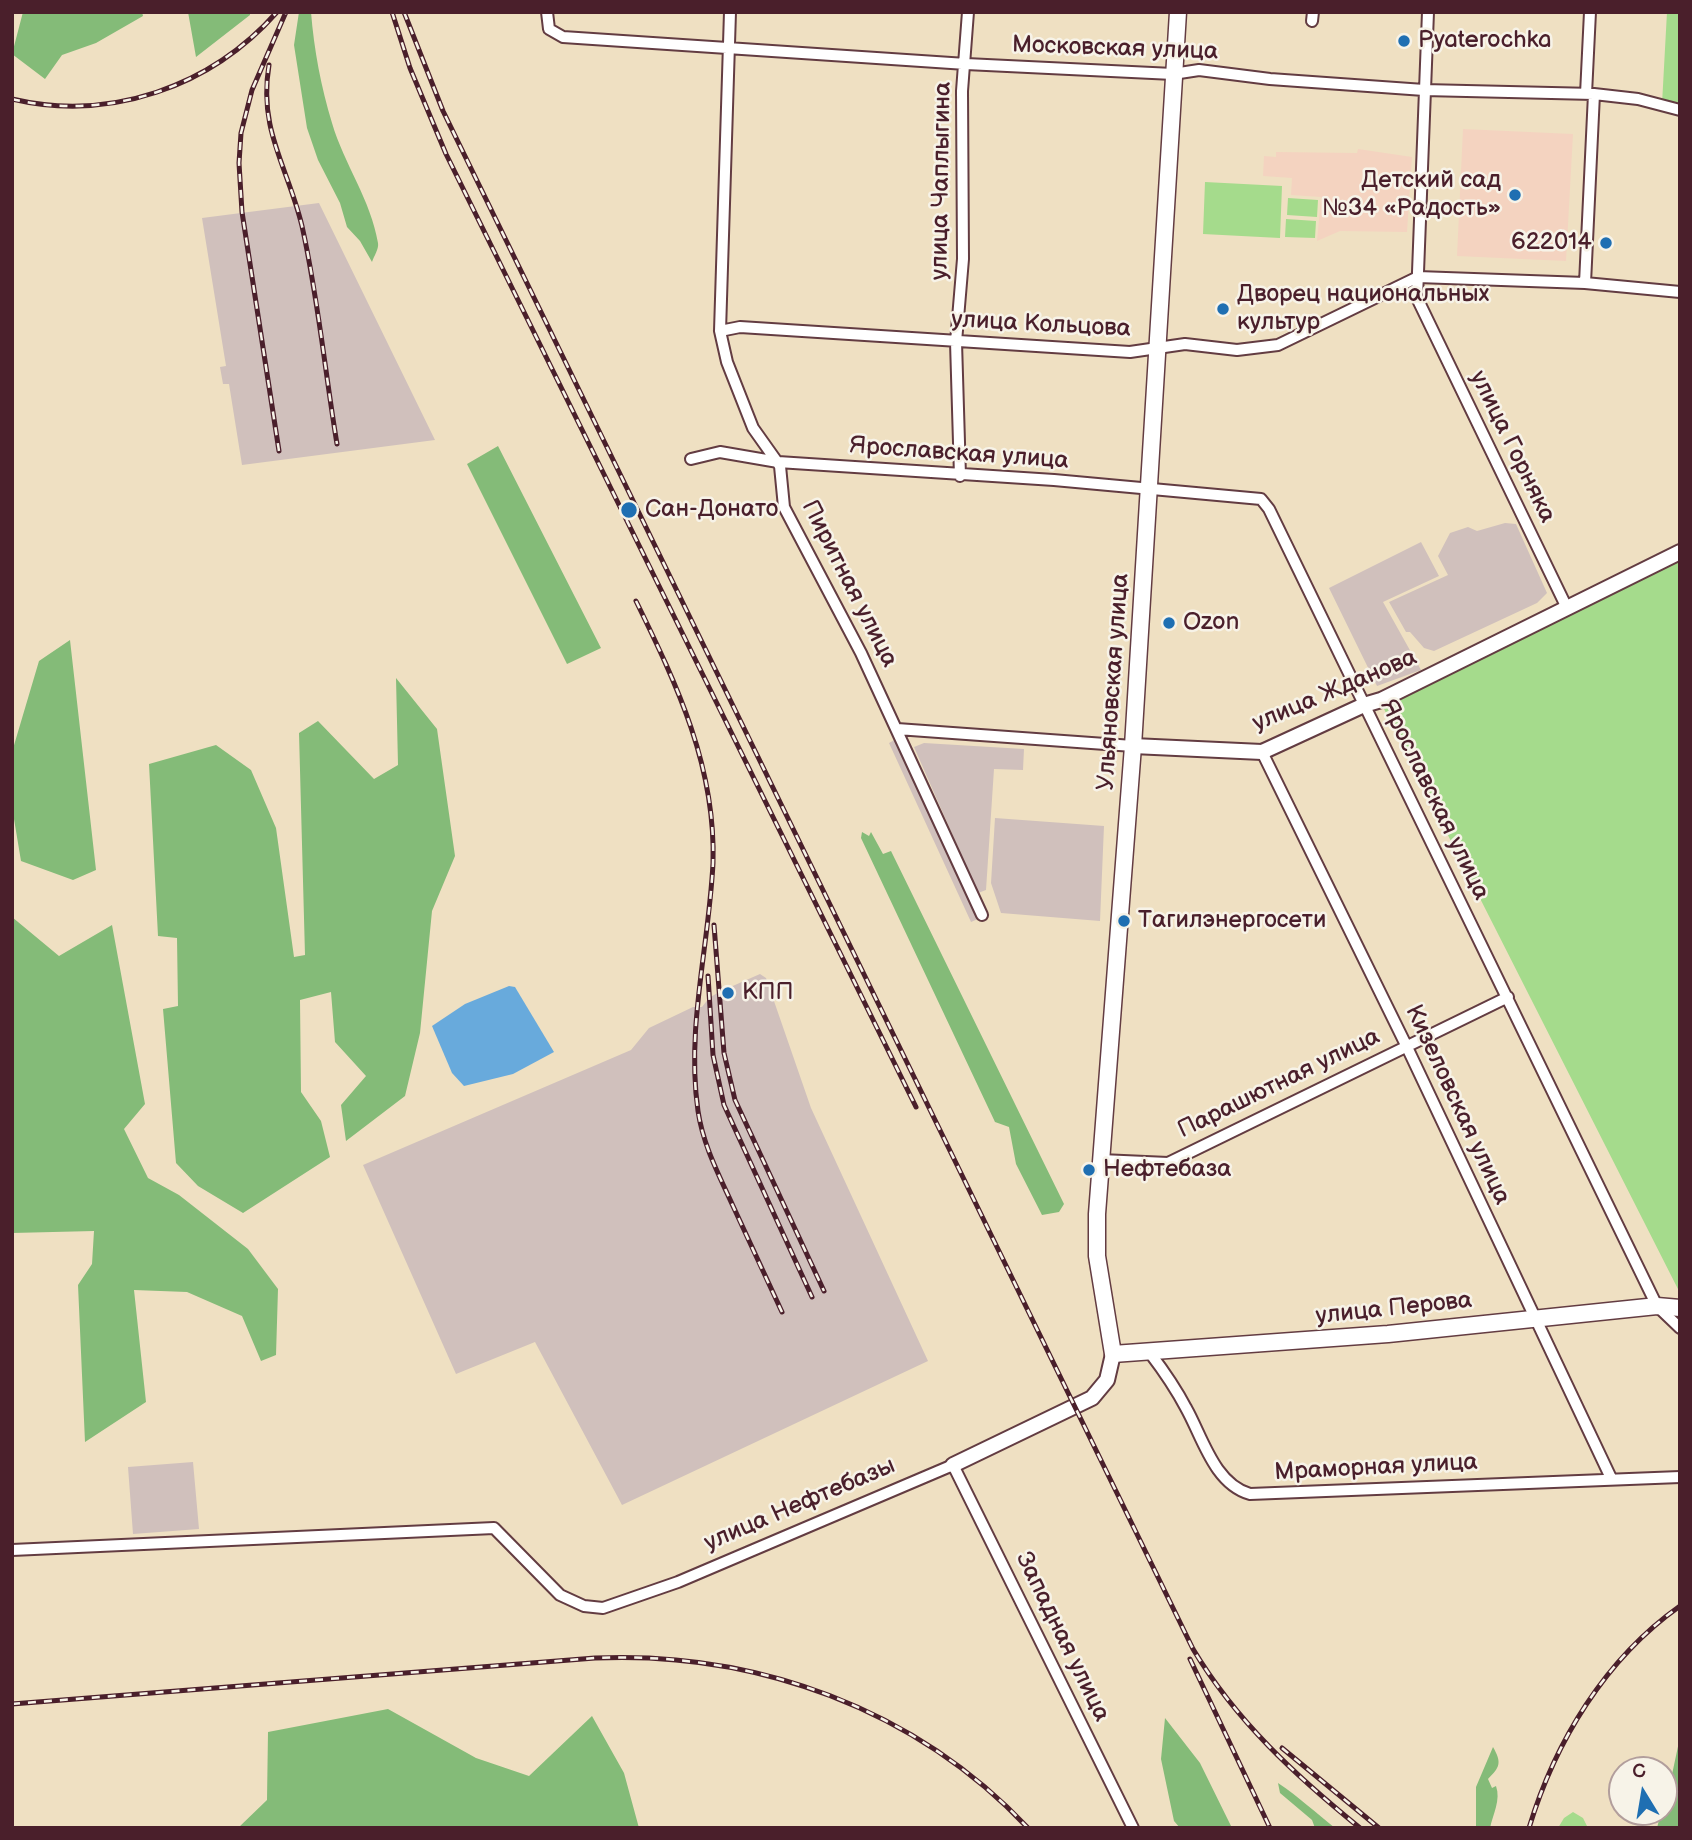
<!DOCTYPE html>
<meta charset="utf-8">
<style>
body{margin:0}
#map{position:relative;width:1692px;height:1840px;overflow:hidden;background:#efe0c2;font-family:"Balsamiq Sans",sans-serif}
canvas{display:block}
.frame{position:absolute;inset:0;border:14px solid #4a1f2b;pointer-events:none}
.north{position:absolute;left:1608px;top:1756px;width:70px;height:70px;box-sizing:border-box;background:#f7f3e8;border:2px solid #b29e9c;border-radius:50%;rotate:349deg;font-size:19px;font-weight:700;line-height:28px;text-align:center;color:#4a1f2b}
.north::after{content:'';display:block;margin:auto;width:24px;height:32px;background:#1f6fb2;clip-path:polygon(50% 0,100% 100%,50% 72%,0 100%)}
</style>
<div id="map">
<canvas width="1692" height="1840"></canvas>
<div class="frame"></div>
<div class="north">С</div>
</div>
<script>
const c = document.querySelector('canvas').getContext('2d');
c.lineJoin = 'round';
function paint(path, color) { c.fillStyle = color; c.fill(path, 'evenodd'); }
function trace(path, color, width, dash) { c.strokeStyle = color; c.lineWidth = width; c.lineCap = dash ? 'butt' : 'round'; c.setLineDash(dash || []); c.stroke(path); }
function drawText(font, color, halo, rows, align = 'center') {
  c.font = font + ' "Balsamiq Sans",sans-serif'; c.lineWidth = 5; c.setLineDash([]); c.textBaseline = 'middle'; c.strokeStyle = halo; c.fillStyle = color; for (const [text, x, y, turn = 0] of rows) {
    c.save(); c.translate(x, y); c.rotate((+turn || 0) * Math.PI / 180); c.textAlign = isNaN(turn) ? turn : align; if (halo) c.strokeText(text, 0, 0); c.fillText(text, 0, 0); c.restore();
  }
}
const built = new Path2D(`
 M1463 129 1573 134 1566 261 1457 256Z
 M1358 149 1412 157 1407 232 1340 231 1317 241 1321 197 1291 195 1292 178 1263 176 1264 156 1276 157V152L1357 153Z`);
const industrial = new Path2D(`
 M319 203 435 440 242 465 229 384H223L220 367 226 366 202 218Z
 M1505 523 1516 524 1547 593 1537 603 1434 651 1424 648 1410 632H1406L1389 602 1448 575 1438 556 1450 533 1468 527 1477 531Z
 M1421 542 1439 576 1383 602 1421 670 1377 686 1329 588Z
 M898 738 980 918 971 922 889 743Z
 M924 743 1024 749 1023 770 994 769 986 890 978 893 914 747Z
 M995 818 1104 826 1100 921 1001 913 991 883Z
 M760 974 766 978 811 1108 928 1361 622 1505 535 1342 456 1374 363 1165 631 1050 649 1028 693 1007H702L709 998 719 992Z
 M193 1462 199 1529 133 1534 128 1467Z`);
const green = new Path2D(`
 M1667 12H1680V105L1662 104Z
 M1205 182 1282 186 1280 238 1203 234Z
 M1288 198 1318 200 1317 217 1287 215Z
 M1286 219 1316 221 1315 238 1285 237Z
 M1680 559V1293L1382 705Z
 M1573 1812 1583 1818 1588 1828H1558L1564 1818Z`);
const forest = new Path2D(`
 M23 12H142L143 16 96 43 62 55 45 79 12 54Z
 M188 12H250V15L196 57Z
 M299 12H311C314 50 321 87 332 123 344 164 371 200 378 243 379 249 374 256 372 262L360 241 347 227 340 203 318 160 307 128 294 45Z
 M498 446 601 648 567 664 467 464Z
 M70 640 96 870 73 880 21 861 12 807V752L39 661Z
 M396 678 437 729 455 856 432 911 420 1033 405 1096 346 1141 341 1105 366 1076 335 1042 331 992 300 1000 301 1092 321 1121 330 1157 243 1213 198 1186 176 1163 163 1009 178 1006 177 938 158 936 149 764 216 745 251 770 276 828 294 957 305 955 299 733 318 721 374 779 398 765Z
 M862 832 869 836 871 832 883 854 891 851 1064 1204 1059 1212 1042 1215 1016 1164 1009 1127 995 1122 861 838Z
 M12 917 59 956 112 925 145 1104 124 1129 148 1178 179 1195 248 1249 278 1289 276 1355 261 1361 242 1316 187 1292 134 1290 146 1402 85 1442 78 1285 92 1264 94 1231 12 1233Z
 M388 1709 476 1758 529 1776 592 1716 624 1773 639 1828H238L267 1800 268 1732Z
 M1165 1718 1200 1763 1232 1828H1180L1174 1821 1161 1759Z
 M1680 1737V1828H1657L1661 1812H1664Z
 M1493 1747C1502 1763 1500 1767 1488 1779L1492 1788 1496 1786C1501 1800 1493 1814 1490 1828H1476V1787Z
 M1278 1783C1299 1797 1316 1813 1335 1828H1315L1312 1820 1280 1793Z`);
const water = new Path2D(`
 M509 986 515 987 554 1052 513 1074 464 1086 452 1073 432 1026 465 1004Z`);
const minor = new Path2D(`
 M547 12 549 29 563 37 966 64 1173 74 1199 70 1270 79 1424 90 1594 94 1638 99 1680 110
 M730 12 720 331 727 362 753 428 780 466 784 507 861 653 982 915
 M1428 12 1417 298 1567 608
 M1312 21 1313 12
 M1586 94 1590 12
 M1585 283 1594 94
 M720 331 740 327 1130 352 1185 344 1237 350 1278 345 1418 277 1585 283 1680 292
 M691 459 720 452 778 462 1054 480 1261 499 1269 509 1657 1306 1680 1328
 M960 476 956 342 963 259 962 91 968 12
 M897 729 1133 746
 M1262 752 1406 1045 1611 1478
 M1101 1160 1168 1163 1508 997
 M1150 1353C1163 1370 1176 1389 1186 1408 1202 1436 1214 1484 1250 1494L1680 1477
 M12 1550 494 1528 560 1595 584 1606 603 1608 678 1582 953 1465 1133 1828`);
const tertiary = new Path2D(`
 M1133 746 1262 752 1364 705 1381 700 1680 552
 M953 1465 1092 1398 1107 1380 1113 1354`);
const secondary = new Path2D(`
 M1178 12 1133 746 1097 1214V1256L1113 1354 1388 1334 1657 1306 1680 1308`);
const rail = new Path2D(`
 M392 12 410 68 446 154 916 1107
 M404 12 443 111 1193 1649C1236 1721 1296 1776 1360 1828
 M269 65C258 130 288 167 302 226 318 297 325 372 337 444
 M12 99C110 122 211 87 277 12
 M279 451 242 212 239 163 241 133 252 90 286 12
 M636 601C677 685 716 767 713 863 709 946 686 1028 698 1111 703 1145 719 1175 733 1206 749 1241 765 1276 782 1312
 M714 925 724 1053 735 1100 824 1291
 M708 976 713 1055 724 1105 812 1297
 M1190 1659 1270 1828
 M12 1704 595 1658C757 1651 916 1709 1028 1828
 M1282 1748 1379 1828
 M1529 1828C1555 1742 1605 1659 1680 1606`);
const markers = [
 [1404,41,7,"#1f6fb2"],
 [1515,195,7,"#1f6fb2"],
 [1606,243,7,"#1f6fb2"],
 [1223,309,7,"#1f6fb2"],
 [629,510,9,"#1f6fb2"],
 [1169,623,7,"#1f6fb2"],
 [1124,921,7,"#1f6fb2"],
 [728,993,7,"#1f6fb2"],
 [1089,1170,7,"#1f6fb2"]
];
const poiNames = [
 ["Pyaterochka",1418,41],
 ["Детский сад",1501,181,"right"],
 ["№34 «Радость»",1501,209,"right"],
 ["622014",1592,243,"right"],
 ["Дворец национальных",1237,295],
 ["культур",1237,323],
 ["Сан-Донато",645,510],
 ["Ozon",1183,623],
 ["Тагилэнергосети",1138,921],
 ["КПП",742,993],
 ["Нефтебаза",1103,1170]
];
const streetNames = [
 ["Московская улица",1115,49,2],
 ["улица Чаплыгина",942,181,-89],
 ["улица Кольцова",1041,325,3],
 ["улица Горняка",1512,447,64],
 ["Ярославская улица",959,454,4],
 ["Пиритная улица",849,584,63],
 ["Ульяновская улица",1114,682,-86],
 ["улица Жданова",1335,691,-23],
 ["Ярославская улица",1434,800,64],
 ["Парашютная улица",1279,1084,-26],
 ["Кизеловская улица",1457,1105,65],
 ["улица Перова",1394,1309,-6],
 ["Мраморная улица",1376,1468,-3],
 ["улица Нефтебазы",800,1505,-23],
 ["Западная улица",1062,1637,64]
];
paint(built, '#f4d3c0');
paint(industrial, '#d0c0bc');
paint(green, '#a5db8c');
paint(forest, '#84bb78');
paint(water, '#68aadc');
trace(minor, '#633c42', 14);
trace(tertiary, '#633c42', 18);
trace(secondary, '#633c42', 19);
trace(minor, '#fff', 10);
trace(tertiary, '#fff', 14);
trace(secondary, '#fff', 16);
trace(rail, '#4a1f2b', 5);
trace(rail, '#f7f3e8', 2.5, [8]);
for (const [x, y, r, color] of markers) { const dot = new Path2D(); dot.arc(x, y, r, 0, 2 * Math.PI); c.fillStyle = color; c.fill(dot); trace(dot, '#f7f3e8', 2.5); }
drawText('24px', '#4a1f2b', '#f7f3e8', poiNames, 'left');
drawText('24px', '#4a1f2b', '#f7f3e8', streetNames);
</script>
